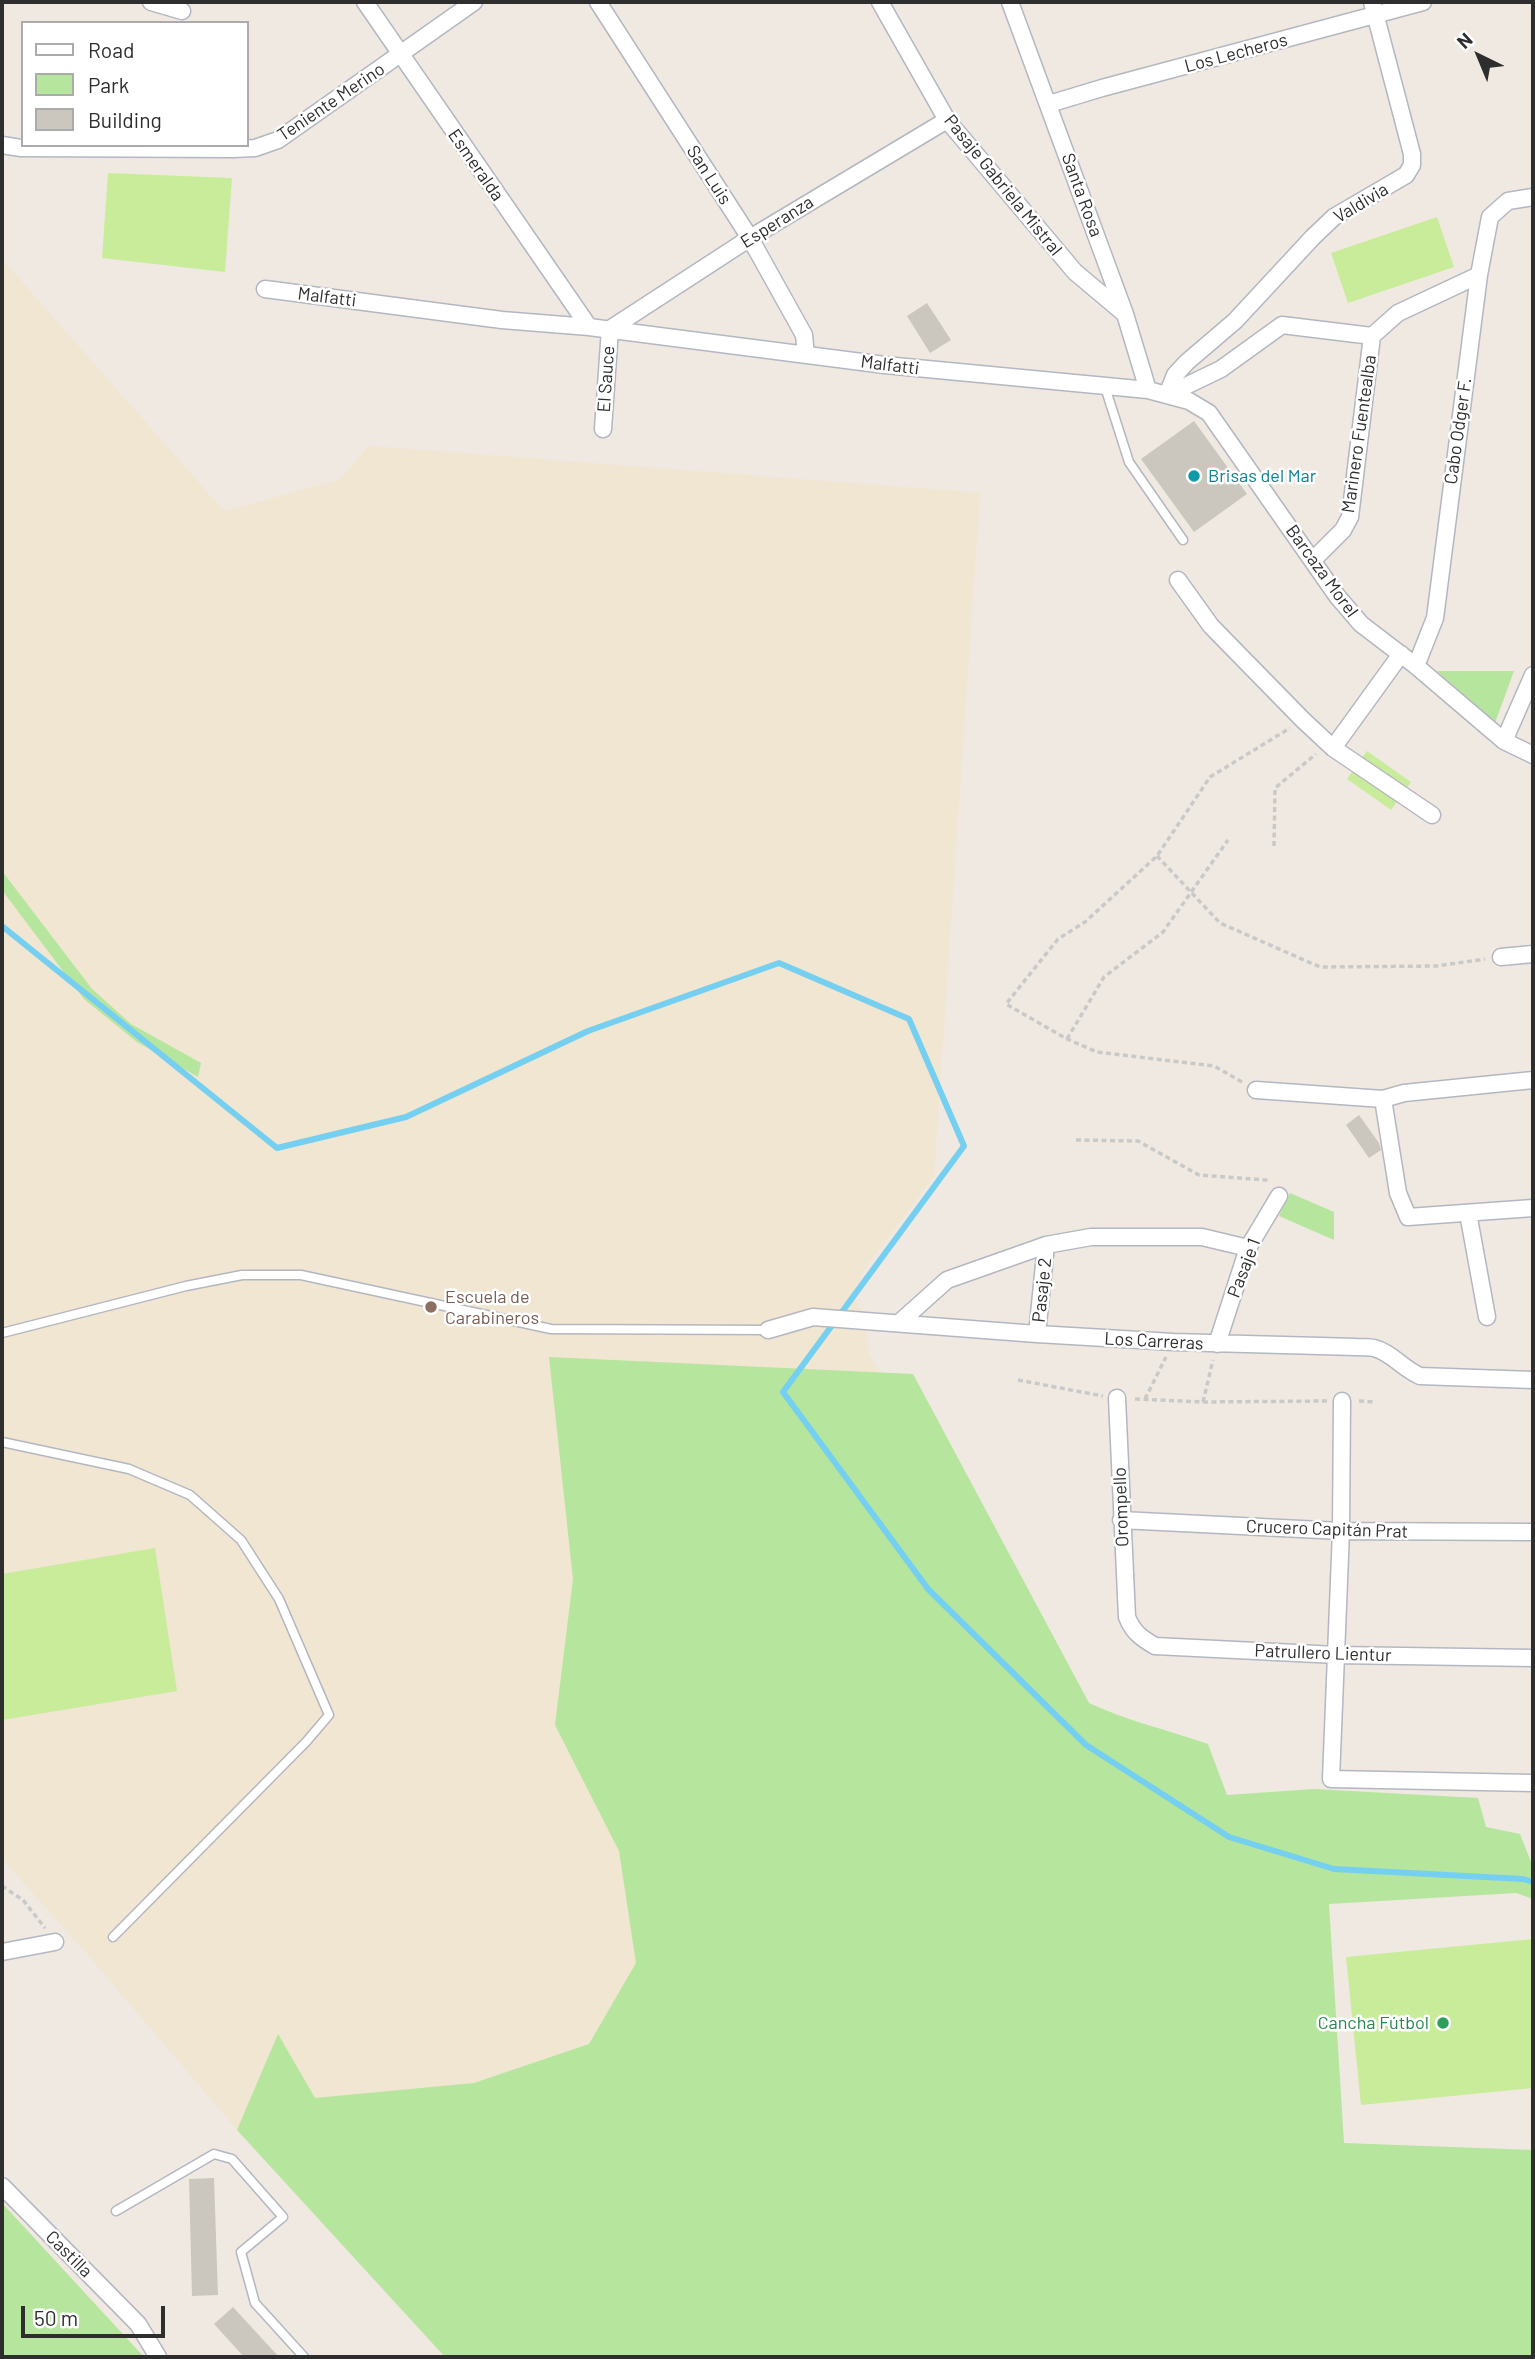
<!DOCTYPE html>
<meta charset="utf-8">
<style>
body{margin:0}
#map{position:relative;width:1535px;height:2359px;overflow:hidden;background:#efe9e1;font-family:Barlow,sans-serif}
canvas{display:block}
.frame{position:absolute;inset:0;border:4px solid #2e2e2e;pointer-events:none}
.legend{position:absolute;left:21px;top:21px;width:228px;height:126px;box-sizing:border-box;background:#fff;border:2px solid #ababab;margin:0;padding:9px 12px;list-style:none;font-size:21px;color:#2e2e2e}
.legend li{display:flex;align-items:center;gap:14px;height:35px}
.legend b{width:35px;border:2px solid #ababab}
.north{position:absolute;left:1444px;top:21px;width:70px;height:70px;-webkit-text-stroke:5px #fff;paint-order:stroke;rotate:317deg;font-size:19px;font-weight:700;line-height:28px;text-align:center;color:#2e2e2e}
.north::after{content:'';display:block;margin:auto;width:24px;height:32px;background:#2e2e2e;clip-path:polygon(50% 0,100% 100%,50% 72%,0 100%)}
.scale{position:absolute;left:21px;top:2306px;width:144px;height:32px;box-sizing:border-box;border:4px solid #2e2e2e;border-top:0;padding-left:9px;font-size:21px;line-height:24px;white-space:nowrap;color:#2e2e2e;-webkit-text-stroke:5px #fff;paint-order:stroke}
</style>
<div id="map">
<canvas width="1535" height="2359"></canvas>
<div class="frame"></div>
<ul class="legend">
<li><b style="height:9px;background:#fff"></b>Road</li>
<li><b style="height:19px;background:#b6e59e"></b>Park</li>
<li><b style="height:19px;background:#cbc7bf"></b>Building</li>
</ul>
<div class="north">N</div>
<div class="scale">50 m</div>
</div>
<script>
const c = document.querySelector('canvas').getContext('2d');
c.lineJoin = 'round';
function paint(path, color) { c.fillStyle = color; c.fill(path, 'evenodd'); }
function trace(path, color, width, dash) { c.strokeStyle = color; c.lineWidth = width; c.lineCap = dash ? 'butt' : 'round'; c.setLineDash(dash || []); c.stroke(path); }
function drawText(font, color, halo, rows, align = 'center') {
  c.font = font + ' Barlow,sans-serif'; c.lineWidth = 5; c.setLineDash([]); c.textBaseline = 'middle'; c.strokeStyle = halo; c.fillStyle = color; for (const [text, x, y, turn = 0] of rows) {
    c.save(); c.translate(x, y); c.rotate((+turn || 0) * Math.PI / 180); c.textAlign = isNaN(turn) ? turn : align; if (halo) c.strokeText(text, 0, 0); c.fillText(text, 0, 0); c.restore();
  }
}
const education = new Path2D(`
 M2 259 224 511 339 480 369 446 980 493 934 1176 862 1273 854 1296 865 1317 869 1354 1368 2211 445 2357 237 2130 88 1955 2 1859Z`);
const green = new Path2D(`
 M1437 671H1514L1495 723Z
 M2 871 92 989 131 1024 201 1063 198 1077 137 1042 84 999 2 890Z
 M1290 1193 1334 1212V1240L1279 1216Z
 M549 1357 913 1374 1089 1703C1127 1721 1168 1730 1208 1744L1227 1795 1314 1789 1478 1798 1486 1827 1520 1834 1533 1867V1899L1516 1893 1329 1904 1344 2143 1533 2150V2357H445L237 2130 278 2034 315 2098 474 2083 589 2044 636 1963 619 1851 555 1725 573 1579Z
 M2 2203 144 2357H2Z`);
const pitch = new Path2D(`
 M108 173 232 178 225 272 102 258Z
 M1437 217 1454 267 1348 303 1331 253Z
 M1367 751 1411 782 1391 810 1347 779Z
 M155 1548 177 1691 2 1720V1574Z
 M1533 1939V2088L1361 2105 1346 1957Z`);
const stream = new Path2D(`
 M2 926 277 1148 406 1117 588 1031 779 963 909 1019 964 1146 783 1392 928 1589 1086 1745 1229 1837 1334 1869 1523 1879 1533 1882`);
const building = new Path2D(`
 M927 303 951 340 930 353 907 316Z
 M1194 421 1247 494 1194 532 1141 459Z
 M1359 1115 1379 1143 1381 1150 1369 1158 1346 1125Z
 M214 2178 218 2295 192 2296 189 2179Z
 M233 2307 279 2357H244L214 2324Z`);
const path = new Path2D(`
 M1274 846 1275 788 1316 754
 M1157 856 1220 923 1320 967 1437 966 1485 959
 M1067 1039 1104 977 1163 932 1228 840
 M1242 1082 1214 1066 1097 1052 1067 1039 1006 1004 1058 939 1085 922 1157 856 1210 777 1290 728
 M1076 1140 1138 1141 1199 1175 1266 1180 1269 1184
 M1018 1380 1103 1396
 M1135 1399 1203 1402 1327 1401
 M1145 1399 1166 1357
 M1359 1401 1374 1402
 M1203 1402 1213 1360
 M2 1886 23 1900 45 1928`);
const lane = new Path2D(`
 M1105 387 1129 462 1183 540
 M2 1333 186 1286 242 1275H301L551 1329 768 1330
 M2 1442 129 1469 190 1495 241 1540 279 1599 329 1715 306 1742 113 1937
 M116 2211 214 2154 232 2159 283 2217 241 2252 255 2303 304 2357`);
const street = new Path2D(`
 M151 2 182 11
 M365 2 589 327
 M598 2 750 238 804 335 806 355
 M880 2 947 120 1075 272 1125 314
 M1010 2 1125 314 1148 390
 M1049 104 1102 88 1423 2
 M2 145 21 148 233 149 255 148 278 140 474 2
 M265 289 502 320 589 327 885 365 1148 390 1189 401 1209 413 1337 596 1361 624 1416 666 1504 741 1533 755
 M1167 395 1175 375 1187 362 1235 321 1313 237 1334 217 1406 175 1412 165V154L1372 2
 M1167 395 1221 369 1282 325 1372 336 1398 313 1479 275
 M603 429 610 329 750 238 947 120
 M1313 560 1343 530 1350 517 1372 336
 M1178 580 1211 626 1303 720 1333 748 1432 815
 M1416 666 1435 618 1479 275 1490 217 1508 201 1533 197
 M1504 741 1533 675
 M1333 748 1401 654
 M1501 957 1533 954
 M1256 1090 1383 1099 1404 1093 1533 1080
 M1383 1099 1398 1193 1408 1217 1533 1208
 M1468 1213 1487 1317
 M900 1322 947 1280 1046 1245 1091 1237H1202L1248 1248
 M768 1330 813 1317 1037 1334 1173 1342 1356 1347C1362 1347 1368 1347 1374 1348 1391 1352 1403 1369 1420 1376L1533 1380
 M1037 1334 1046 1245
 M1217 1344 1248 1248 1279 1196
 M1117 1398 1127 1617C1133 1632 1141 1638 1155 1646L1337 1655 1533 1658
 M1342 1401 1341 1531 1331 1779 1533 1783
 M1121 1520 1341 1531 1533 1532
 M2 1952 55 1942
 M2 2186 138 2324 158 2357`);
const markers = [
 [1194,476,7,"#0f9aa8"],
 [431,1307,7,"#8d6e63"],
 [1443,2023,7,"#2e9e5b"]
];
const streetNames = [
 ["Los Lecheros",1236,53,-15],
 ["Teniente Merino",331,102,-34],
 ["Esmeralda",476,165,55],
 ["San Luis",709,175,57],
 ["Pasaje Gabriela Mistral",1003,185,51],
 ["Santa Rosa",1082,195,70],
 ["Valdivia",1361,203,-31],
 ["Esperanza",777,222,-32],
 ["Malfatti",327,297,7],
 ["Malfatti",890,365,7],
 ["El Sauce",606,379,-86],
 ["Cabo Odger F.",1458,431,-82],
 ["Marinero Fuentealba",1359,434,-82],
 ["Barcaza Morel",1322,571,54],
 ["Pasaje 1",1244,1268,-69],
 ["Pasaje 2",1042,1290,-84],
 ["Los Carreras",1154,1341,3],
 ["Orompello",1121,1507,-92],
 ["Crucero Capitán Prat",1327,1529,2],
 ["Patrullero Lientur",1323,1653,2],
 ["Castilla",69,2254,45]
];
const cultureNames = [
 ["Brisas del Mar",1208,476]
];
const educationNames = [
 ["Escuela de",445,1297],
 ["Carabineros",445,1318]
];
const leisureNames = [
 ["Cancha Fútbol",1429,2023]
];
paint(education, '#f0e6d1');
paint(green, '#b6e59e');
paint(pitch, '#c9ec9a');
trace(stream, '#75cff0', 6);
paint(building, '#cbc7bf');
trace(lane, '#b4b7c1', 11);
trace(street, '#b4b7c1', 19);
trace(path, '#c9c9c9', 3.5, [5, 3.5]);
trace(lane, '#fff', 8);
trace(street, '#fff', 16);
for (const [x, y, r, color] of markers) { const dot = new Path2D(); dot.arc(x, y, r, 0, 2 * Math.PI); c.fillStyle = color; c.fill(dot); trace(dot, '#fff', 2.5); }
drawText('18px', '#2e2e2e', '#fff', streetNames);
drawText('18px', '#0d838f', '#fff', cultureNames, 'left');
drawText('18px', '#785e54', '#fff', educationNames, 'left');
drawText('18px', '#27864d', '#fff', leisureNames, 'right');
</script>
